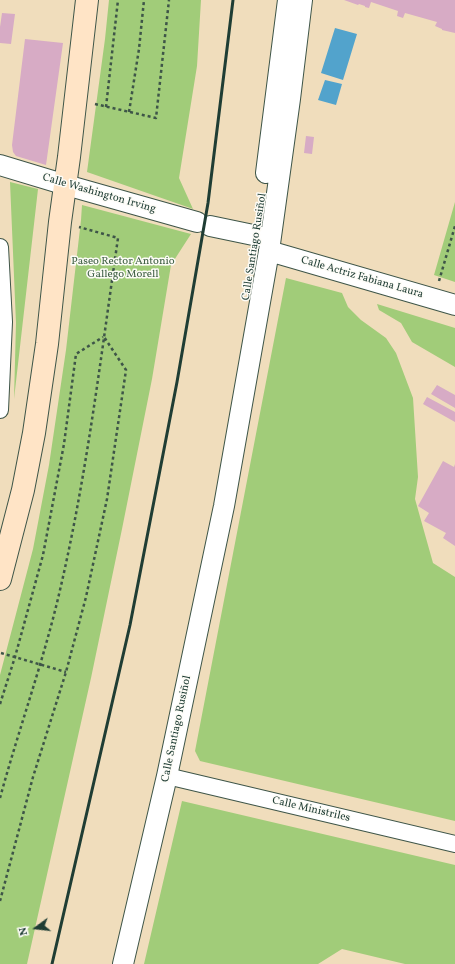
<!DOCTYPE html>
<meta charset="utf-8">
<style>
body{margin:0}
#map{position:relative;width:455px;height:964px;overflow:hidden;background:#f0ddbc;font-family:Vollkorn,serif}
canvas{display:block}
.north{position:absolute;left:16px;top:908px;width:40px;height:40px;-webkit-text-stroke:3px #fdfcf7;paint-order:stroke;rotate:255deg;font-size:11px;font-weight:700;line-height:16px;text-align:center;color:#1f3d34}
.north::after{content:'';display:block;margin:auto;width:14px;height:18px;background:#1f3d34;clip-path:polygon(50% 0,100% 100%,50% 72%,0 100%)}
</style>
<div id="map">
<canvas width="455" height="964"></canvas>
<div class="north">N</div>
</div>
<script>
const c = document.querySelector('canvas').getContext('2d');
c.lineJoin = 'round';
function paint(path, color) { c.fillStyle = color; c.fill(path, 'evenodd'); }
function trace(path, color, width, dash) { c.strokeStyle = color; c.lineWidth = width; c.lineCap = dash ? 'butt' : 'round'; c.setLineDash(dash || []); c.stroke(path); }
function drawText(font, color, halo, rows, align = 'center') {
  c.font = font + ' Vollkorn,serif'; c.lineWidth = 3; c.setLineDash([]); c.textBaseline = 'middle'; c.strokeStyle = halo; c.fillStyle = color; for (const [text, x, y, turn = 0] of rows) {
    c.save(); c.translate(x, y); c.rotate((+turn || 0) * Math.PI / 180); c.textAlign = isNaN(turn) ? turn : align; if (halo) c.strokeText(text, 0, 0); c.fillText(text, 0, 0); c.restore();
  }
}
const green = new Path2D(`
 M109 0H201L197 66 179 178 193 209 87 172 105 39Z
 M10 182 38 189 14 399 16 323Z
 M455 202V282L434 275Z
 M82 205 191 234 171 265 152 379 122 529 91 678 27 964H0V675L33 549 49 465 66 350 81 220Z
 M286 278 342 293 348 307 361 320 386 338 396 353 413 398 418 477 415 499 433 563 455 577V821L200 761 195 751Z
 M377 304 455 328V367L412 342 401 323 379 310Z
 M182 801 455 865V964H405L342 949 318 964H144Z`);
const water = new Path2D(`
 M335 28 357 34 343 80 321 73Z
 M325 80 342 84 336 105 318 100Z`);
const building = new Path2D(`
 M344 0H455V33L442 30V29L435 26 437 22 405 13 403 18 397 16 398 11 371 2 369 8 365 7V6L359 4 358 5Z
 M2 13 15 14 11 44 0 43V27Z
 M25 39 63 43 46 165 16 156 13 152 12 145Z
 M306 136 314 137 312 154 304 153Z
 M437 385 455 395V408L431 394Z
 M427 397 455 412V422L423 404Z
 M443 461 454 467 455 464V546L443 538 446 533 424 521 429 513 418 506Z`);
const path = new Path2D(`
 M95 104 156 118 169 0
 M106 107 118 0
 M129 112 139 49 144 0
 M439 281 455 226
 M1 653 66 672
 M0 704 15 657 43 555 64 444 76 354 103 337
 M0 798C19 728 44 660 60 590 87 474 101 356 118 238L79 227
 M0 901 33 777 66 672 86 597 107 499 126 370 104 337`);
const minor = new Path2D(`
 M0 247 4 322 0 410
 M167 776 455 844`);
const tertiary = new Path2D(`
 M0 165 66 185 197 222
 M266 173 288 0
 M210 226 258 236
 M269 251 455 305
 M123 964 167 776 224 506 269 251 290 99 302 0`);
const secondary = new Path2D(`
 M0 579 23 490 34 433 47 344 60 222 69 157 87 0`);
const rail = new Path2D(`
 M52 964 130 625 177 382 208 203 233 0`);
const streetNames = [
 ["Calle Washington Irving",99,194,16],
 ["Calle Santiago Rusiñol",255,247,-81],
 ["Calle Actriz Fabiana Laura",362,278,16],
 ["Calle Santiago Rusiñol",177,729,-78],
 ["Calle Ministriles",311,810,13]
];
const parkNames = [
 ["Paseo Rector Antonio",123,262],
 ["Gallego Morell",123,275]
];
paint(green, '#a1cc79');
paint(water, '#52a3cc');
paint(building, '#d7abc5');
trace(minor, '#3e5548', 18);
trace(tertiary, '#3e5548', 22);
trace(secondary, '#3e5548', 24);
trace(path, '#3e5548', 2.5, [3, 3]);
trace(minor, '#fff', 16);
trace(tertiary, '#fff', 20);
trace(secondary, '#ffe4c6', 22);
trace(rail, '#1f3d34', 3);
drawText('11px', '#1f3d34', '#fdfcf7', streetNames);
drawText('11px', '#406145', '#fdfcf7', parkNames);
</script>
